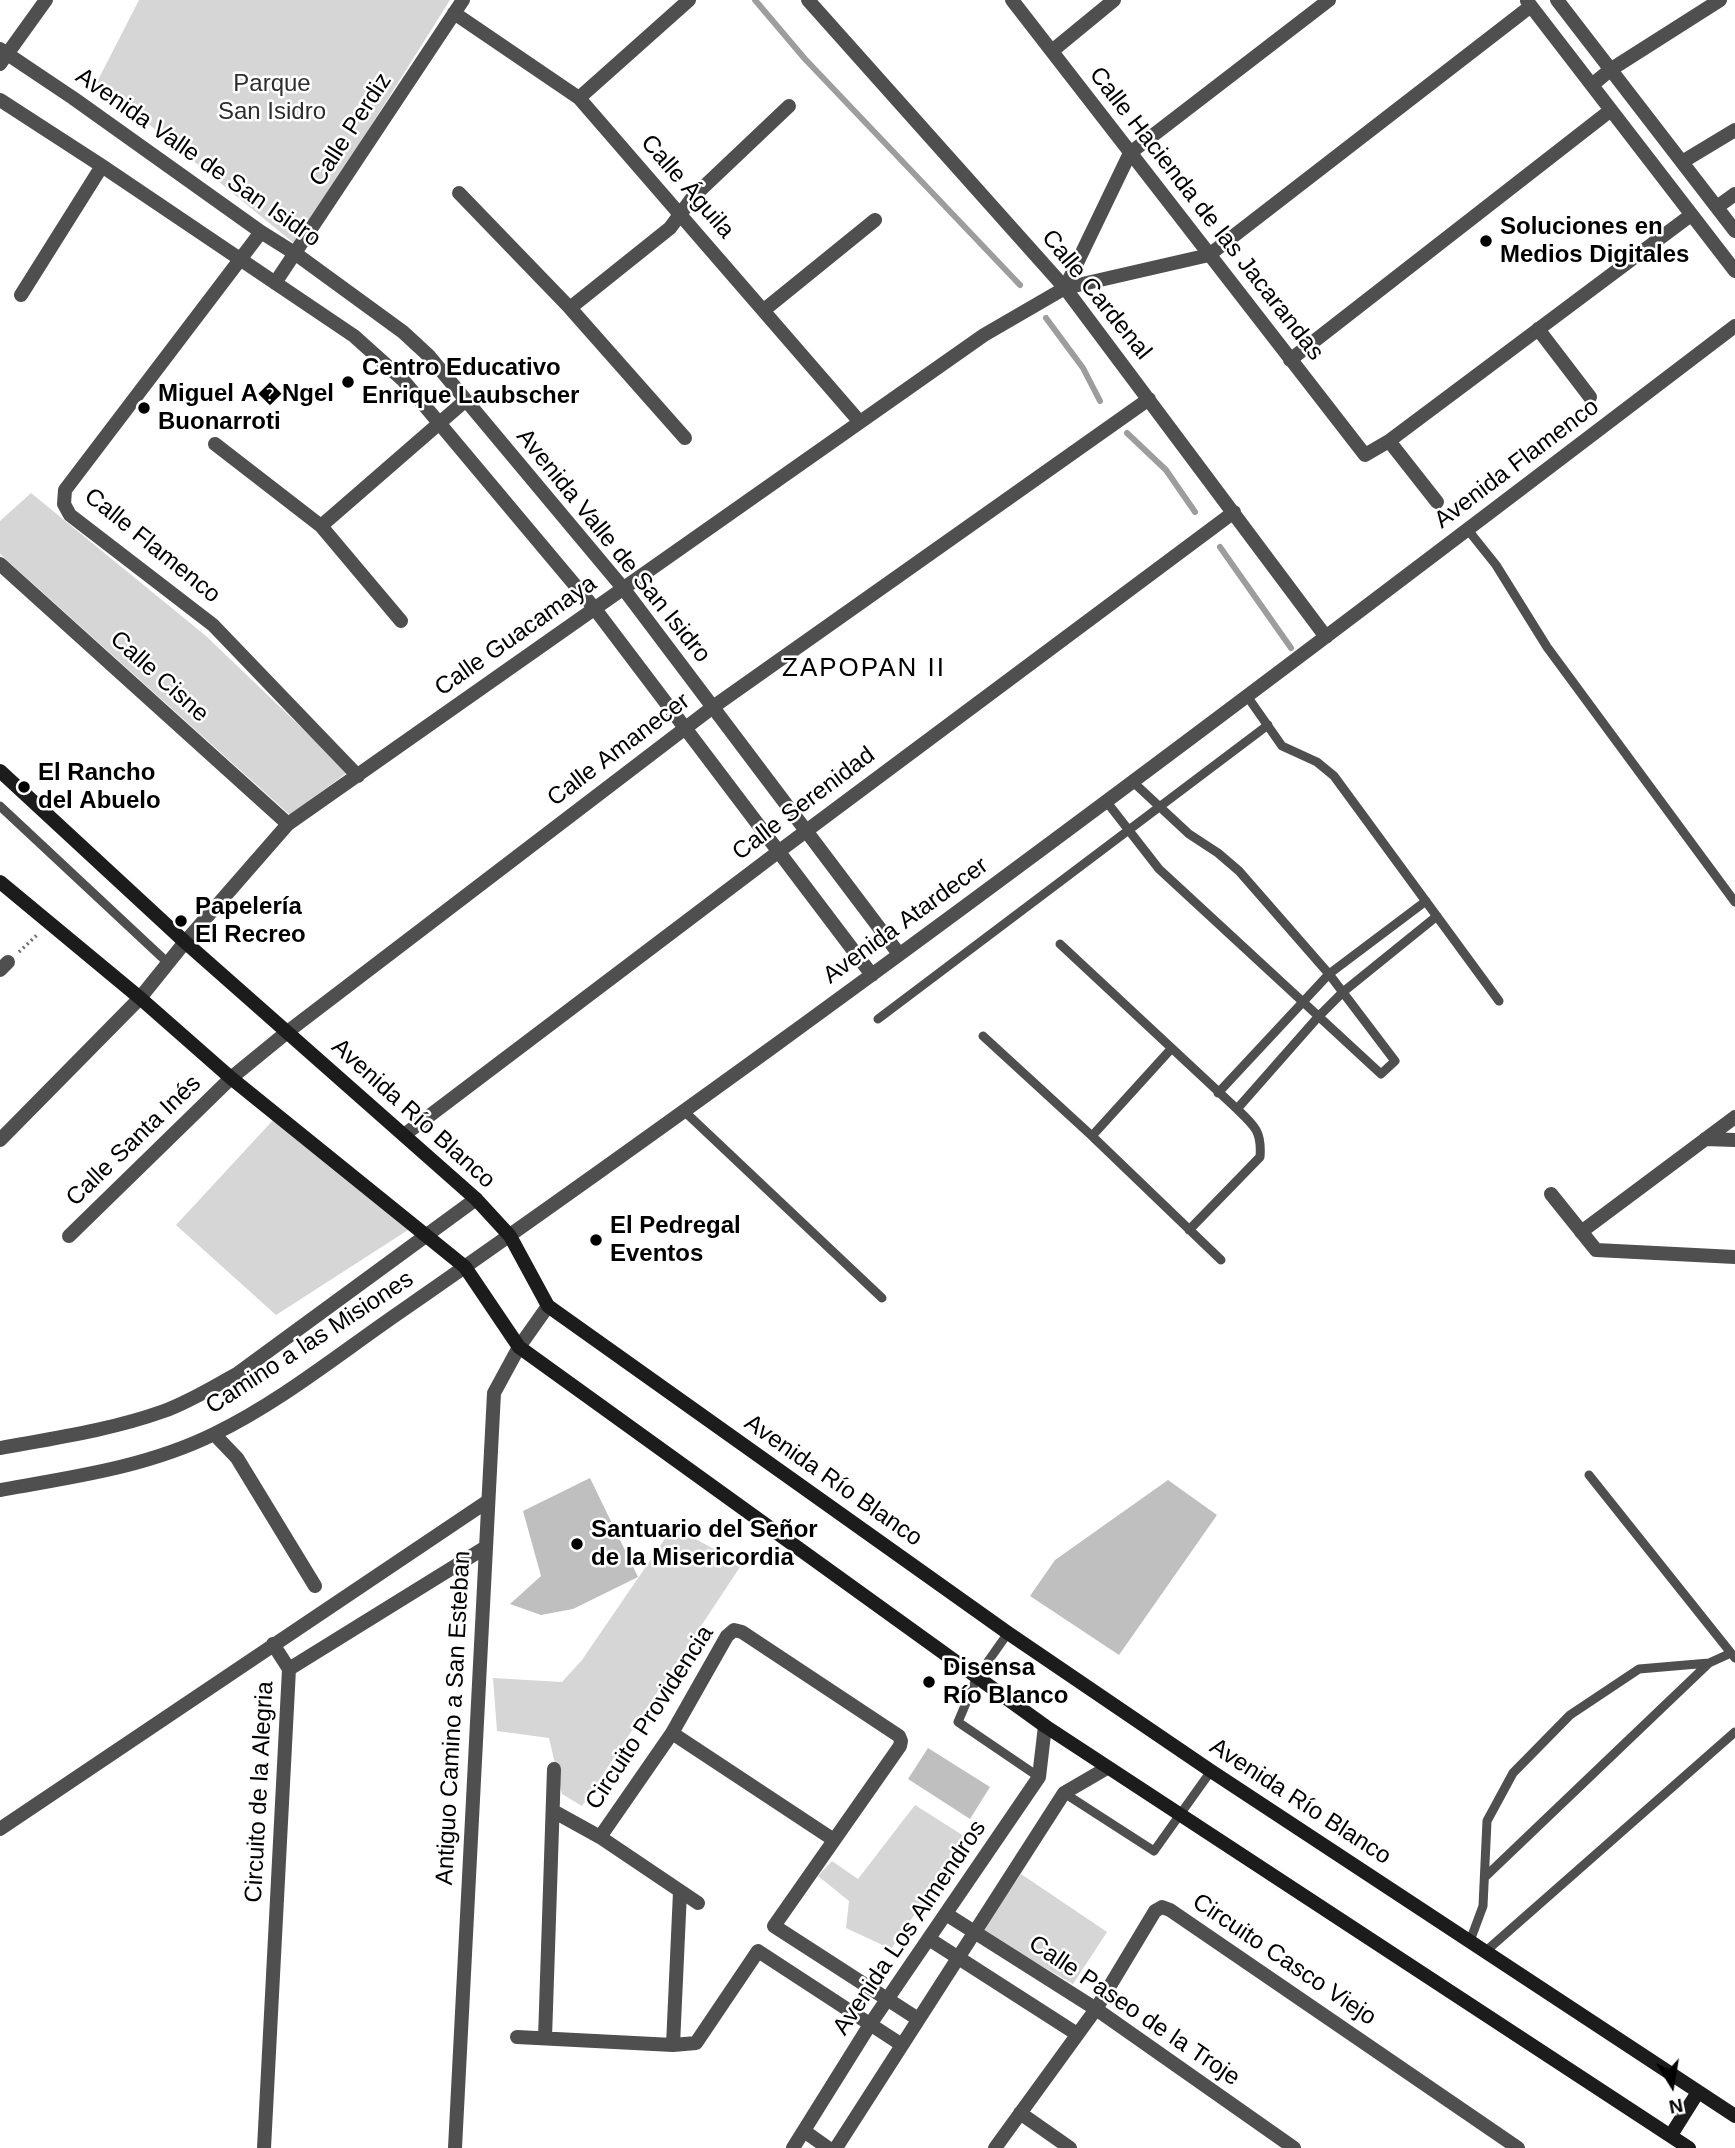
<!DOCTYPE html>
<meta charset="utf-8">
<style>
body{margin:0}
#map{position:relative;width:1735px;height:2148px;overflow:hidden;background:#fff;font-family:Helvetica,sans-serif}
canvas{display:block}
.north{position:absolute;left:1637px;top:2050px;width:70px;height:70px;-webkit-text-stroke:5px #fff;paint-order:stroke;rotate:169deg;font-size:19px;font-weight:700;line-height:28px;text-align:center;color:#000}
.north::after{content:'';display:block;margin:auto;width:24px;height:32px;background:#000;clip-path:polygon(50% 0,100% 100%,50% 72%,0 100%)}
</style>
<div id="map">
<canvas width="1735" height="2148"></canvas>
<div class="north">N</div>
</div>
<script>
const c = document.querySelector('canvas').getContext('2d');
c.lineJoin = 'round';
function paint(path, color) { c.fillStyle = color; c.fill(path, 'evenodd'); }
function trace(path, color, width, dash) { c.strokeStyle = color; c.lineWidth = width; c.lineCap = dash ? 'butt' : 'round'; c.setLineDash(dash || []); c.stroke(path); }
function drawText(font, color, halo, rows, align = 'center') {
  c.font = font + ' Helvetica,sans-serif'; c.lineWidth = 5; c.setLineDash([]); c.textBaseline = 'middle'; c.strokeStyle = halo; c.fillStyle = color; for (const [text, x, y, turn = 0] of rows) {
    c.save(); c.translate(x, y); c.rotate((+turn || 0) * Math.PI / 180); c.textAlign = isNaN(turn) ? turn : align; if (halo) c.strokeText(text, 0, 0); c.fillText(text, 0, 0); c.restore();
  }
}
const green = new Path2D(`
 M139 0H450L296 245 97 82Z
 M31 493 206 636 348 772 290 815 0 554V521Z
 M275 1118 408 1230 276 1315 176 1225Z
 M673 1527 742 1564 582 1806 562 1794 549 1738 497 1731 493 1678 562 1682 582 1660Z
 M915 1805 967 1838 891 1949 846 1928 849 1901 818 1876 832 1861 858 1879Z
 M1021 1874 1107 1932 1073 1984 981 1931Z`);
const stream = new Path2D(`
 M755 0 805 59 1020 285
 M1046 318 1083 368 1100 401
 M1127 433 1166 470 1195 512
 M1220 547 1291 648`);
const building = new Path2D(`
 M590 1478 638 1577 573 1609 541 1615 510 1604 541 1576 523 1511Z
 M1168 1480 1217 1515 1119 1655 1030 1596 1055 1560Z
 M928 1748 990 1787 970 1819 908 1779Z`);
const path = new Path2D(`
 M19 952 37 935`);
const lane = new Path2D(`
 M1468 530 1496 565 1547 647 1735 902
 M1247 696 1282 746 1317 762 1334 776 1499 1001
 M1106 801 1159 869 1381 1074 1395 1061 1329 974 1239 871 1218 853 1189 834 1133 782
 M0 806 168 963
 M1060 944 1237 1109C1255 1126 1262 1132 1260 1157L1189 1230
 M878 1019 1268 725
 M983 1036 1092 1136 1221 1260
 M1218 1093 1329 974 1426 901
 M1237 1109 1318 1017 1343 992 1437 916
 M684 1111 882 1298
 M1092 1136 1171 1049
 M1589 1475 1731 1653
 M1008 1633 977 1677 958 1722 1039 1777
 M1064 1793 1154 1851 1211 1771
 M1486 1876 1709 1663
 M1470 1941 1483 1906 1487 1821 1513 1773 1570 1715 1639 1669 1709 1663 1731 1653 1735 1658
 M1486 1951 1735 1732`);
const street = new Path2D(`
 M808 0 1065 288 1326 637
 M1012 0 1365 455 1389 441 1691 215
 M1557 0 1735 231
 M1527 1 1735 271
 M454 13 579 98 859 421
 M0 49 73 98 261 232 296 254 403 332 429 356 623 588 899 954
 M1052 51 1114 0
 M0 64 46 0
 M1592 85 1610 70 1720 0
 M579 98 689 0
 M0 100 102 166 354 336 403 380 595 609 872 975
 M1682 162 1735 130
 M459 193 570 308 685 438
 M1717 207 1735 194
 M261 232 65 490 64 504 70 515 213 625 358 776
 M275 283 463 0
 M1065 288 1130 153 1329 0
 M21 295 102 166
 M570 308 670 228 693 197 789 106
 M764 310 875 220
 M1538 329 1590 397
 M1290 360 1611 110
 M1389 441 1437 502
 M215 444 321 526 401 621
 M321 526 466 400
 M0 564 288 824
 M0 970 8 962
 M404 1135 778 852 1234 512
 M1705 1139 1735 1140
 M0 1140 140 998 185 942 288 824 984 335 1065 288 1209 255 1531 6
 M1551 1194 1596 1250 1735 1257
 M1581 1232 1735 1117
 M69 1236 231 1078 286 1033 713 707 1149 399
 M214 1434 237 1458 315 1586
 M0 1448C55 1438 111 1430 164 1411 189 1402 213 1387 237 1374L476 1199
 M0 1490C73 1477 147 1467 214 1434 280 1402 339 1354 400 1312 524 1226 647 1138 770 1049 1095 813 1415 570 1735 326
 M273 1644 289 1669
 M672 1733 834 1840
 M553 1811 600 1837 698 1903
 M0 1829 488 1501
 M600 1837 672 1733 727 1636 734 1630 742 1632 899 1736 901 1741 900 1746 774 1926 918 2019
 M946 1914 1096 2009 1294 2148
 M929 1939 1077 2034
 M517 2037 673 2045 696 2043 758 1951 902 2045
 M545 2038 554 1769
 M673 2045 680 1892
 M1020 2113 1070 2148
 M804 2131 828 2148
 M264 2148 289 1669 486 1547
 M455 2148 494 1393 519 1347 548 1306
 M793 2148 871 2023 1039 1777 1045 1726
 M836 2148 1064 1793 1107 1768
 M995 2148 1096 2009 1155 1911 1162 1907 1170 1910 1518 2148`);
const secondary = new Path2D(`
 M0 771 185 942 476 1199 510 1236 548 1306 1008 1633 1211 1771 1735 2116
 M0 882 140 998 231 1078 465 1267 519 1347 1045 1726 1689 2148
 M1671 2135 1698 2092`);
const markers = [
 [1486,241,7,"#000"],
 [348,382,7,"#000"],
 [144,408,7,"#000"],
 [24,787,7,"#000"],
 [181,921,7,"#000"],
 [596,1240,7,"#000"],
 [577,1544,7,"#000"],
 [929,1682,7,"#000"]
];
const parkNames = [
 ["Parque",272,84],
 ["San Isidro",272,112]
];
const streetNames = [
 ["Calle Perdiz",351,130,-57],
 ["Avenida Valle de San Isidro",198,158,35],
 ["Calle Águila",687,187,49],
 ["Calle Hacienda de las Jacarandas",1206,214,52],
 ["Calle Cardenal",1096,295,51],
 ["Avenida Flamenco",1517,464,-37],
 ["Calle Flamenco",152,546,39],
 ["Avenida Valle de San Isidro",613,546,51],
 ["Calle Guacamaya",516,636,-35],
 ["Calle Cisne",159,677,42],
 ["Calle Amanecer",619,750,-37],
 ["Calle Serenidad",804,804,-37],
 ["Avenida Atardecer",906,921,-36],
 ["Avenida Río Blanco",413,1114,42],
 ["Calle Santa Inés",134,1141,-44],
 ["Camino a las Misiones",310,1343,-33],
 ["Avenida Río Blanco",833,1481,35],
 ["Antiguo Camino a San Esteban",454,1718,-87],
 ["Circuito Providencia",650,1718,-57],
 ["Circuito de la Alegria",260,1792,-87],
 ["Avenida Río Blanco",1300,1802,33],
 ["Avenida Los Almendros",910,1928,-56],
 ["Circuito Casco Viejo",1284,1960,34],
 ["Calle Paseo de la Troje",1134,2011,34]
];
const poiNames = [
 ["Soluciones en",1500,227],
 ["Medios Digitales",1500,255],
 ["Centro Educativo",362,368],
 ["Enrique Laubscher",362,396],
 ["Miguel A�Ngel",158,394],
 ["Buonarroti",158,422],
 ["El Rancho",38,773],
 ["del Abuelo",38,801],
 ["Papelería",195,907],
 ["El Recreo",195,935],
 ["El Pedregal",610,1226],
 ["Eventos",610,1254],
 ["Santuario del Señor",591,1530],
 ["de la Misericordia",591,1558],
 ["Disensa",943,1668],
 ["Río Blanco",943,1696]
];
const neighbourhoodNames = [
 ["ZAPOPAN II",864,669]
];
paint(green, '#d6d6d6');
trace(stream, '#9d9d9d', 6);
paint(building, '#bfbfbf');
trace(path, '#717171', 3.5, [2, 3.5]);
trace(lane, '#4f4f4f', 9);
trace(street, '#4f4f4f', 14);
trace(secondary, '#1c1c1c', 14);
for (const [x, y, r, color] of markers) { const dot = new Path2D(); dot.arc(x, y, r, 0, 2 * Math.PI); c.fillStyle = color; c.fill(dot); trace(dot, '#fff', 2.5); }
drawText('24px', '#2d2d2d', '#fff', parkNames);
drawText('24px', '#000', '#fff', streetNames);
drawText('bold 24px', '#000', '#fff', poiNames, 'left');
c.letterSpacing = '2px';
drawText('26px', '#000', '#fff', neighbourhoodNames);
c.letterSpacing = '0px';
</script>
